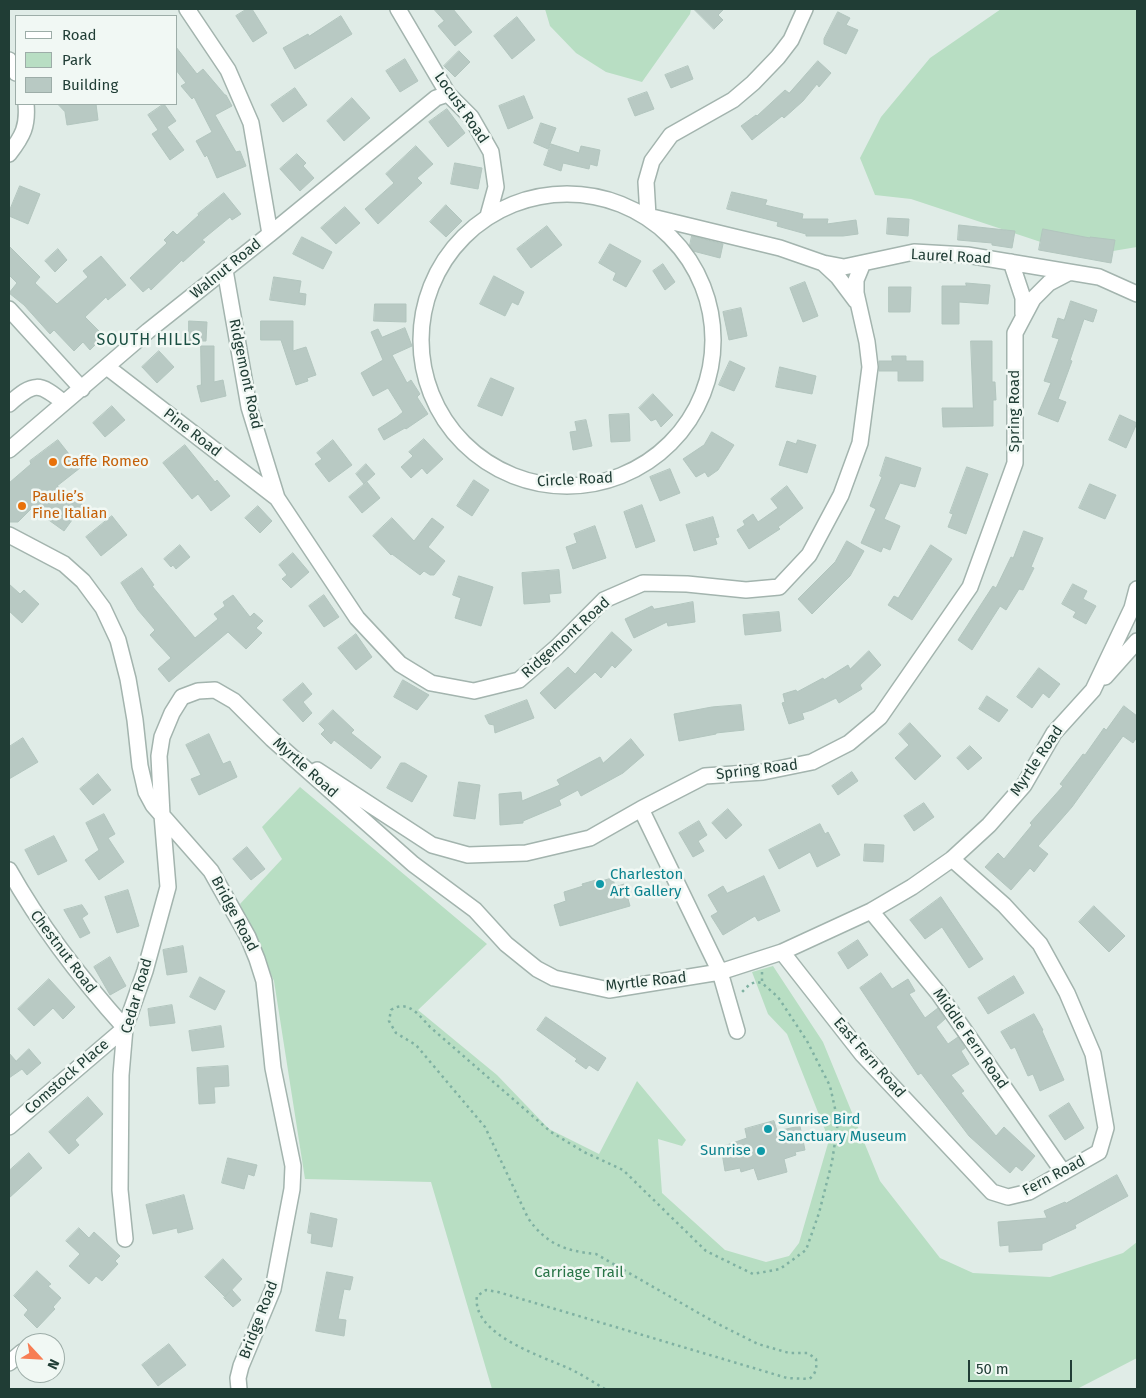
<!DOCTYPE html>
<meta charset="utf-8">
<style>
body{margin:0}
#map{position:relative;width:1146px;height:1398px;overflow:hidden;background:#e0ece7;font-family:"Fira Sans",sans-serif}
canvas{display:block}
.frame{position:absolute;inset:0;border:10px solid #203d35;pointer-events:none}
.legend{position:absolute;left:15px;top:15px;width:162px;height:90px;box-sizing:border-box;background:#f1f8f4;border:1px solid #9dada8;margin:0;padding:6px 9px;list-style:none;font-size:15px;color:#203d35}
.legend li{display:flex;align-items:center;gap:10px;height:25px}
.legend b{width:25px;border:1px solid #9dada8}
.north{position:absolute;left:15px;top:1333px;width:50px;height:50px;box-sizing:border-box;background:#f1f8f4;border:1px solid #9dada8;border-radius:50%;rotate:115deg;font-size:14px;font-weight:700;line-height:20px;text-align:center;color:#203d35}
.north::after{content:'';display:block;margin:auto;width:18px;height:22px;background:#f77d53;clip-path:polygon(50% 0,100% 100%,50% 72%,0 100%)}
.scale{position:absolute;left:968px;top:1360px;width:104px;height:22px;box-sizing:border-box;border:2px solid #203d35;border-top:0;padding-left:6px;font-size:15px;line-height:18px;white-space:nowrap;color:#203d35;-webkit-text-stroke:4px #f1f8f4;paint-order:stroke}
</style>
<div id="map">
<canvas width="1146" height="1398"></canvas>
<div class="frame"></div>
<ul class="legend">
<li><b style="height:6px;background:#fff"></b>Road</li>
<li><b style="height:14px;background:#b8dec3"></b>Park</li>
<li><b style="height:14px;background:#b8c9c3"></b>Building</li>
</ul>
<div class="north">N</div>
<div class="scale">50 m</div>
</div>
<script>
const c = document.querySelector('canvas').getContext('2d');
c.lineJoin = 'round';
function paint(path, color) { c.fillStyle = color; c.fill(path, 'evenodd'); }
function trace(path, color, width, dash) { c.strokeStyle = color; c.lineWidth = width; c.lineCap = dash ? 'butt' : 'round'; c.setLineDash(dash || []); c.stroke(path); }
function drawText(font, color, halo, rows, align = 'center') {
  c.font = font + ' "Fira Sans",sans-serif'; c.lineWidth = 5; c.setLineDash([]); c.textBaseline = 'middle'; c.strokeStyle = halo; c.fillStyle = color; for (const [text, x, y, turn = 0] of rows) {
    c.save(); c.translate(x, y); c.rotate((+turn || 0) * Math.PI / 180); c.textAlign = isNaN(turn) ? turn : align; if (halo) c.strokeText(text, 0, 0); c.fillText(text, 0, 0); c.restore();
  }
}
const green = new Path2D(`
 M545 9H691L690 14 642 82 606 72 576 53 550 26Z
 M1001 9H1137V247L1083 256 911 199 875 195 860 158 881 117 930 58Z
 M300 787 487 944 418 1010 497 1075 549 1129 599 1154 637 1081 686 1140 682 1146 658 1139 662 1193 725 1250 766 1262 789 1256 799 1243 829 1140 787 1034 768 1014 752 972 773 966 823 1042 880 1181 940 1258 973 1273 1050 1277 1123 1253 1137 1242V1358L1077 1389H492L431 1182 305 1179 274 981 240 904 282 859 262 827Z`);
const building = new Path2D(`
 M247 9H252L267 33 253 42 236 16Z
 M434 9H453L472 32 455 46 438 26 444 21Z
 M694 9H724L718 15 723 20 714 29Z
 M838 12 850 18 846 25 858 30 846 54 824 44V39Z
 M341 16 352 34 295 69 283 48 308 34 309 36Z
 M517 17 535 40 512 59 494 36Z
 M176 47 197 74 203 69 225 95H226L232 106 215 115 236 152 240 151 246 166 217 178 207 155 205 157 196 141 212 132 194 97 192 99 181 86 186 83 176 70Z
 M459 51 470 62 455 77 444 66Z
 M405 59 418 81 400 92 386 71Z
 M818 61 831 73 819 87 817 84 803 101 784 118 782 116 752 140 741 126 756 115 757 116 785 90 789 93Z
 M688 66 693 79 671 88 665 75Z
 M295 88 307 105 283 122 271 105Z
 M647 92 654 109 635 116 628 99Z
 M524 96 533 118 508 129 499 106Z
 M352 98 370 118 344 141 327 121Z
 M58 104H96L98 120 67 125 65 112Z
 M164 104 176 121 167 127 184 150 170 160 152 134 158 130 148 115Z
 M447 109 465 133 448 147 429 122Z
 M541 123 556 128 548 149 534 143Z
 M551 144 579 153 581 146 600 150 597 166 590 164 589 169 563 163 561 171 544 165Z
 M416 146 433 164 417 178 422 183 378 224 365 209 394 183 386 174Z
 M297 154 306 163 303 166 314 178 300 191 280 169Z
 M455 163 482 168 478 189 451 184Z
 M20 186 40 194 28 224 9 216V212Z
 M732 192 767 200 765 205 803 214 802 219H828L827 224 856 220 858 234 843 236H806V234L777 226 778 222 727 209Z
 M224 193 241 214 232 220 230 217 202 240 205 242 183 262 182 260 151 290 149 287 143 292 130 278 167 243 164 240 173 231 177 235 199 215 198 214Z
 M446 205 462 221 446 237 430 222Z
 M345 207 360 223 336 244 321 228Z
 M888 218 909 219 908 236 887 234Z
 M959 225 1015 231 1012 248 992 245V243L958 240Z
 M547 226 562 245 531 268 517 249Z
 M1043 229 1090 238V237L1115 240 1111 263 1039 250Z
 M692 236 723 244 720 258 689 250Z
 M302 237 332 252 323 269 293 254Z
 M610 244 641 261 626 287 613 280 616 273 599 263Z
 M9 246 40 277 35 283 57 304 88 277 83 271 101 256 126 285 108 300 106 297 85 317 104 336 90 350 83 342 74 351 54 330 50 334 24 305 9 293 17 283 9 275Z
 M58 249 67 260 55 272 45 261Z
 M663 264 675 282 665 290 653 271Z
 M494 276 524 292 518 305 512 302 505 316 480 304Z
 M274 277 301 281 299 293 306 294 305 305 270 300Z
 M805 282 818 316 803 322 790 288Z
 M966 283 990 285 988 304 959 302V324H942V286H966Z
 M889 287H911L910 312H889Z
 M1071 301 1097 310 1093 322 1084 319 1070 360 1072 361 1058 399 1066 402 1058 422 1038 414 1051 383 1044 381 1059 339 1052 337 1058 318 1064 320Z
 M375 304H406V322L374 321Z
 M741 308 747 336 729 340 723 312Z
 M189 321 207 322 206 341H189Z
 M261 321H293V351L306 347 316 375 307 378 308 381 296 385 281 340H261Z
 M405 328 412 346 392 355 407 383 411 380 420 394 417 397 428 414 406 429 405 428 384 440 378 429 397 417 403 412 388 388 373 396 361 373 383 360 371 332 378 329 382 337Z
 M971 341H992V382H995L996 400H993V426L943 427 942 408H973Z
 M201 346H214V382L223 380 226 396 201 402 197 386 201 385Z
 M159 351 174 367 157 383 142 367Z
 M892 356H906V361H923V381H898V371H879V361H892Z
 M730 361 745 368 734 391 719 385Z
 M780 367 816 376 812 394 776 387Z
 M491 378 514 388 502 416 478 406Z
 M653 394 673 415 661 427 656 419 651 421 639 408Z
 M112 406 125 420 105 437 93 423Z
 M629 414 630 441 611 442 609 415Z
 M1120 415 1137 423 1126 448 1109 440Z
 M586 420 592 446 573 450 570 432 577 431 575 422Z
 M712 432 734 445 718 470 708 477 705 472 696 477 683 459 704 445Z
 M424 439 443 459 427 474 422 468 411 478 401 467 413 456 409 452Z
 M58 440 80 468 57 486 83 505 64 531 32 508 18 522H9V483L31 464 30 461Z
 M333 440 352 465 329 482 315 464 322 459 317 453Z
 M798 440 816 445 807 473 779 465 787 441 796 444Z
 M185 445 215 482 217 480 230 496 211 511 198 494 192 499 163 463Z
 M886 457 921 468 915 487 900 483 884 519 900 526 890 550 883 547 881 552 861 543 876 509 870 506 882 477 880 476Z
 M366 464 375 474 364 484 356 474Z
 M967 467 988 474 966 534 948 527 953 514 950 513Z
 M670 469 680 493 660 501 650 477Z
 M474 480 489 490 472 516 457 506Z
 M367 482 380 498 362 513 349 497Z
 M1090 484 1116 495 1105 519 1079 508Z
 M787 486 803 508 778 527 780 529 749 549 737 530 745 525 743 521 753 514 758 522 778 508 771 499Z
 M642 505 655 541 636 548 624 512Z
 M258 506 272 521 260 533 245 518Z
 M112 516 127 535 101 556 86 537Z
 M713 517 719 537 715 538 717 544 694 551 686 525Z
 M392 518 414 541 432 518 444 527 428 547 445 561 434 575H430L424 571 420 575 392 554 391 555 373 536Z
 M595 526 606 558 573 569 566 547 577 543 574 534Z
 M1024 531 1043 538 1031 567 1034 568 1023 590 1019 589 1006 610 1000 606 972 650 958 640 993 586 996 588 1011 557 1013 558Z
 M847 541 864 551 850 576 812 614 798 599 835 562Z
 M180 545 190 557 176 569 173 565 171 567 164 559Z
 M931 545 952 559 912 620 888 605 894 596 898 598Z
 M293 553 309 572 291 588 282 579 287 575 279 565Z
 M142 568 154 585 152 586 195 638 218 619 214 614 225 606 223 602 233 595 250 617 254 613 263 621 256 628 262 633 246 649 228 632 169 682 158 669 171 658 150 635 155 630 138 610 121 583Z
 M559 570 561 593 549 594 550 602 524 604 522 573Z
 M459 576 493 587 481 626 455 618 461 598 453 595Z
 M9 584 20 594 24 590 39 604 22 623 9 611Z
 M1073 584 1087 591 1083 599 1096 606 1086 624 1073 617 1076 612 1062 604Z
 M324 595 339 617 324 627 309 606Z
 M693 602 695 622 668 626 667 622 634 638 625 619 652 606 654 609Z
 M779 612 781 631 745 635 743 615Z
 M612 632 632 650 615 668 612 665 601 678 595 672 555 709 540 693 568 667 575 674Z
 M356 634 372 657 356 670 338 648Z
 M869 651 881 665 860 685 862 689 839 703 836 698 812 710 802 713 804 719 789 724 782 703 785 702 783 694 796 690 797 692 823 678 824 680 848 665 850 669Z
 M1039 668 1060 684 1049 698 1043 693 1032 708 1017 697Z
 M403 680 429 695 417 710 394 697Z
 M303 683 312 694 303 702 312 713 303 722 283 700Z
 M987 696 1008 710 999 722 979 709Z
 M527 700 534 718 495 733 494 725 489 724 485 716Z
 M741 705 744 730 716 733V734L679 741 674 714 712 707Z
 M1124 706 1137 716V737L1133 743 1123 736 1072 807 1038 846 1048 854 1034 872 1030 868 1011 890 985 867 998 853 1004 859 1032 825 1030 823 1063 786 1060 784 1083 754 1085 755 1104 728 1106 730Z
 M333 710 354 730 351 733 381 757 371 769 334 740 331 744 321 734 325 730 319 724Z
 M910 723 941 756 915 780 895 758 909 745 899 734Z
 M209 734 223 764 230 761 237 777 199 795 191 779 201 775 186 745Z
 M23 738 38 762 9 779V747Z
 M631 739 644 755 623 773 581 796 578 790 559 800 561 805 523 821V823L500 825 499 794 521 792 522 801 560 785 557 780 600 757 603 763Z
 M970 746 982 758 968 770 957 758Z
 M401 763H405L427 776 412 802 387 788Z
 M852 772 858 781 838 795 832 786Z
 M98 774 111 790 93 805 80 789Z
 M459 782 480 785 475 819 454 816Z
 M924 803 934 817 914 831 904 816Z
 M728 809 742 825 726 839 712 823Z
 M104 814 115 834 108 838 124 862 99 880 85 860 99 850 86 823Z
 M699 821 707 835 698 841 704 851 693 857 679 833Z
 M820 824 825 834 828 832 840 855 817 867 810 852 779 869 769 850Z
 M54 836 67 861 38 875 25 850Z
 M865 844 884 845 883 862 864 861Z
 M247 847 265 869 251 880 233 859Z
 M764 876 780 911 758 921 755 916 723 935 711 916 718 912 708 895 723 886 727 893Z
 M613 878 615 887 624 884 630 906 560 926 554 905 566 901 564 892 583 886 582 884 596 880 597 882Z
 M128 890 139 926 117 933 105 897Z
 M941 897 983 959 969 968 942 927 925 939 910 920Z
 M82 905 88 914 82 918 90 933 80 938 64 910Z
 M1094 906 1125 936 1109 952 1079 922Z
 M858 940 868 955 848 969 838 953Z
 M183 946 187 972 167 975 163 950Z
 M110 957 126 986 110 995 94 967Z
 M881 973 892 989 908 979 915 991 909 994 925 1018 938 1008 945 1019 936 1027 948 1044 958 1037 965 1048 961 1051 969 1064 951 1075 964 1091 961 1093 996 1136 1004 1127 1035 1156 1022 1171 1016 1166 1010 1173 969 1136 921 1073 918 1075 860 988Z
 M1014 976 1024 993 988 1014 978 998Z
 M200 977 225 991 215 1010 190 997Z
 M49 979 75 1007 63 1019 53 1008 34 1026 18 1009Z
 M172 1005 175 1023 150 1026 148 1009Z
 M1034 1014 1043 1030 1042 1031 1064 1080 1040 1091 1033 1074 1028 1076 1015 1047 1011 1049 1001 1032Z
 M546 1017 606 1058 598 1071 589 1065 586 1069 575 1061 577 1059 537 1030Z
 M221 1026 224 1047 192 1051 189 1031Z
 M29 1049 41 1063 27 1075 22 1069 9 1078V1053L16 1061Z
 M228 1066 229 1086 214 1087 215 1103 199 1104 197 1068Z
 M88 1097 103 1114 75 1140 79 1145 69 1154 49 1132Z
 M1069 1103 1084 1128 1065 1140 1049 1116Z
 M774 1121 777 1131 800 1126 805 1150 795 1152 796 1155 784 1159 787 1172 758 1180 754 1168 741 1172 740 1168 725 1171 721 1147 747 1138 745 1129Z
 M29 1153 42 1168 9 1198V1171Z
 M228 1158 257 1165 254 1176 248 1174 244 1189 222 1183Z
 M1117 1175 1128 1196 1075 1225 1076 1228 1042 1244V1250L1009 1252V1245L1000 1246 998 1222 1047 1218 1044 1211 1065 1202 1066 1203Z
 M184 1195 193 1229 178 1233 177 1228 153 1234 146 1205Z
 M311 1213 337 1219 332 1247 311 1243 312 1234 308 1233Z
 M79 1228 89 1238 94 1232 120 1256 115 1261 118 1264 102 1281 96 1276 89 1284 69 1266 80 1254 66 1241Z
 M223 1259 242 1279 225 1297 205 1277Z
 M37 1271 51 1284 48 1286 61 1298 53 1307 55 1309 37 1328 24 1315 28 1310 14 1296Z
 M327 1272 353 1277 350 1290 344 1289 338 1319 346 1320 344 1336 316 1331Z
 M232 1290 241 1300 233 1307 224 1298Z
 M169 1344 186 1365 158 1386 142 1365Z`);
const path = new Path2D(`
 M762 972V983
 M605 1389C593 1382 581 1374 568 1368 541 1356 471 1334 477 1296L486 1290 498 1292 787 1378 809 1379C816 1374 817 1368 816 1359L808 1353H789L758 1344 716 1323 596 1254C565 1251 546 1244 528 1218L485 1127 416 1045 396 1033 389 1021 391 1010C408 999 419 1015 430 1027L551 1132 584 1152 623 1170 706 1251 753 1274 780 1269 806 1250 819 1213 832 1162 838 1122 830 1086 807 1041 778 997 762 983 756 982 750 984 741 993`);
const minor = new Path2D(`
 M187 9 228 70 251 123 270 234
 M398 9 448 94 471 117 491 152 496 187 488 216
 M805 9 791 40 778 57 753 83 733 100 671 135 652 161 646 182 648 216 780 248 823 263 844 267 914 252 967 255 1099 277 1137 294
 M9 60 16 73
 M9 154C23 136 28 126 26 104
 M421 340a146 146 0 1 1 292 0a146 146 0 1 1-292 0Z
 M1011 262 1023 298V314
 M823 263 838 277 856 301
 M225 270 249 407 277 498 357 618 400 664 431 683 474 691 519 680 557 647 604 600 643 583 687 584 746 590 779 587 809 555 841 495 860 443 870 367 867 342 856 293V280L863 263
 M9 309 82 389
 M107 367 277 498
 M9 404C34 382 39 382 64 403
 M9 450 148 331 270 234 436 98 448 94
 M9 535 64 564 83 581 103 608 118 640 128 679 135 720 140 766 146 792 153 805 211 871 248 937 257 959 264 981 273 1068 293 1166 292 1189 273 1289 241 1366 238 1378 239 1389
 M1105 677 1137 641
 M317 770 432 845 468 855 526 853 590 838 641 809 705 776 763 772 812 762 849 743 880 717 970 587 1015 463V333L1033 299 1049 283 1070 272
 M641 809 720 972 737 1031
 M9 870C41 927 81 979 125 1028L9 1127
 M871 911 939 994 1063 1172
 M782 952 862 1054 992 1192 1008 1197 1029 1192 1099 1152 1106 1128 1093 1054 1067 993 1040 944 1004 905 952 859
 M125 1239 120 1190 121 1075 125 1028 145 971 168 887 162 815 159 756 162 737 172 713 182 697 198 691 215 690 234 701 272 739 413 864 475 910 506 944 537 969 554 978 609 990 720 972 782 952 871 911 912 887 952 859 989 825 1024 785 1054 733 1093 690 1132 608 1137 589
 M9 1363 22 1352`);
const markers = [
 [53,462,5,"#e8710a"],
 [22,506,5,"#e8710a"],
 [600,884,5,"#0f9aa8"],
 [768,1129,5,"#0f9aa8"],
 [761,1151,5,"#0f9aa8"]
];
const streetNames = [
 ["Locust Road",461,108,55],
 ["Laurel Road",951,257,3],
 ["Walnut Road",226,269,-39],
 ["Ridgemont Road",245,374,78],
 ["Spring Road",1015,411,-90],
 ["Pine Road",192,433,38],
 ["Circle Road",575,480,-3],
 ["Ridgemont Road",566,638,-42],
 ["Myrtle Road",1037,761,-56],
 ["Myrtle Road",305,768,42],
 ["Spring Road",757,770,-7],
 ["Bridge Road",234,914,62],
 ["Chestnut Road",63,952,53],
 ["Myrtle Road",646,982,-6],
 ["Cedar Road",137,996,-74],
 ["Middle Fern Road",970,1039,55],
 ["East Fern Road",869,1058,49],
 ["Comstock Place",67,1077,-41],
 ["Fern Road",1054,1176,-28],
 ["Bridge Road",259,1320,-69]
];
const foodNames = [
 ["Caffe Romeo",63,462],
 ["Paulie’s",32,497],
 ["Fine Italian",32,514]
];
const cultureNames = [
 ["Charleston",610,875],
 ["Art Gallery",610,892],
 ["Sunrise Bird",778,1120],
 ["Sanctuary Museum",778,1137],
 ["Sunrise",751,1151,"right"]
];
const parkNames = [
 ["Carriage Trail",579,1273]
];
const neighbourhoodNames = [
 ["SOUTH HILLS",149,341]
];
paint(green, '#b8dec3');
paint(building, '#b8c9c3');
trace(building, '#b2c5be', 1);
trace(minor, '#a3b4ae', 18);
trace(path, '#7fb1a2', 2.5, [2.5, 4]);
trace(minor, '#fff', 15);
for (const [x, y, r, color] of markers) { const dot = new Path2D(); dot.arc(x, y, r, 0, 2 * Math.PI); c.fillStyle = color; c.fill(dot); trace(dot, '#f1f8f4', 2); }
drawText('15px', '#203d35', '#f1f8f4', streetNames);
drawText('15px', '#c56008', '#f1f8f4', foodNames, 'left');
drawText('15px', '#0d838f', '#f1f8f4', cultureNames, 'left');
drawText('15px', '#297547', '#f1f8f4', parkNames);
c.letterSpacing = '1px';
drawText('16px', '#1b4f43', '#f1f8f4', neighbourhoodNames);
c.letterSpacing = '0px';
</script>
